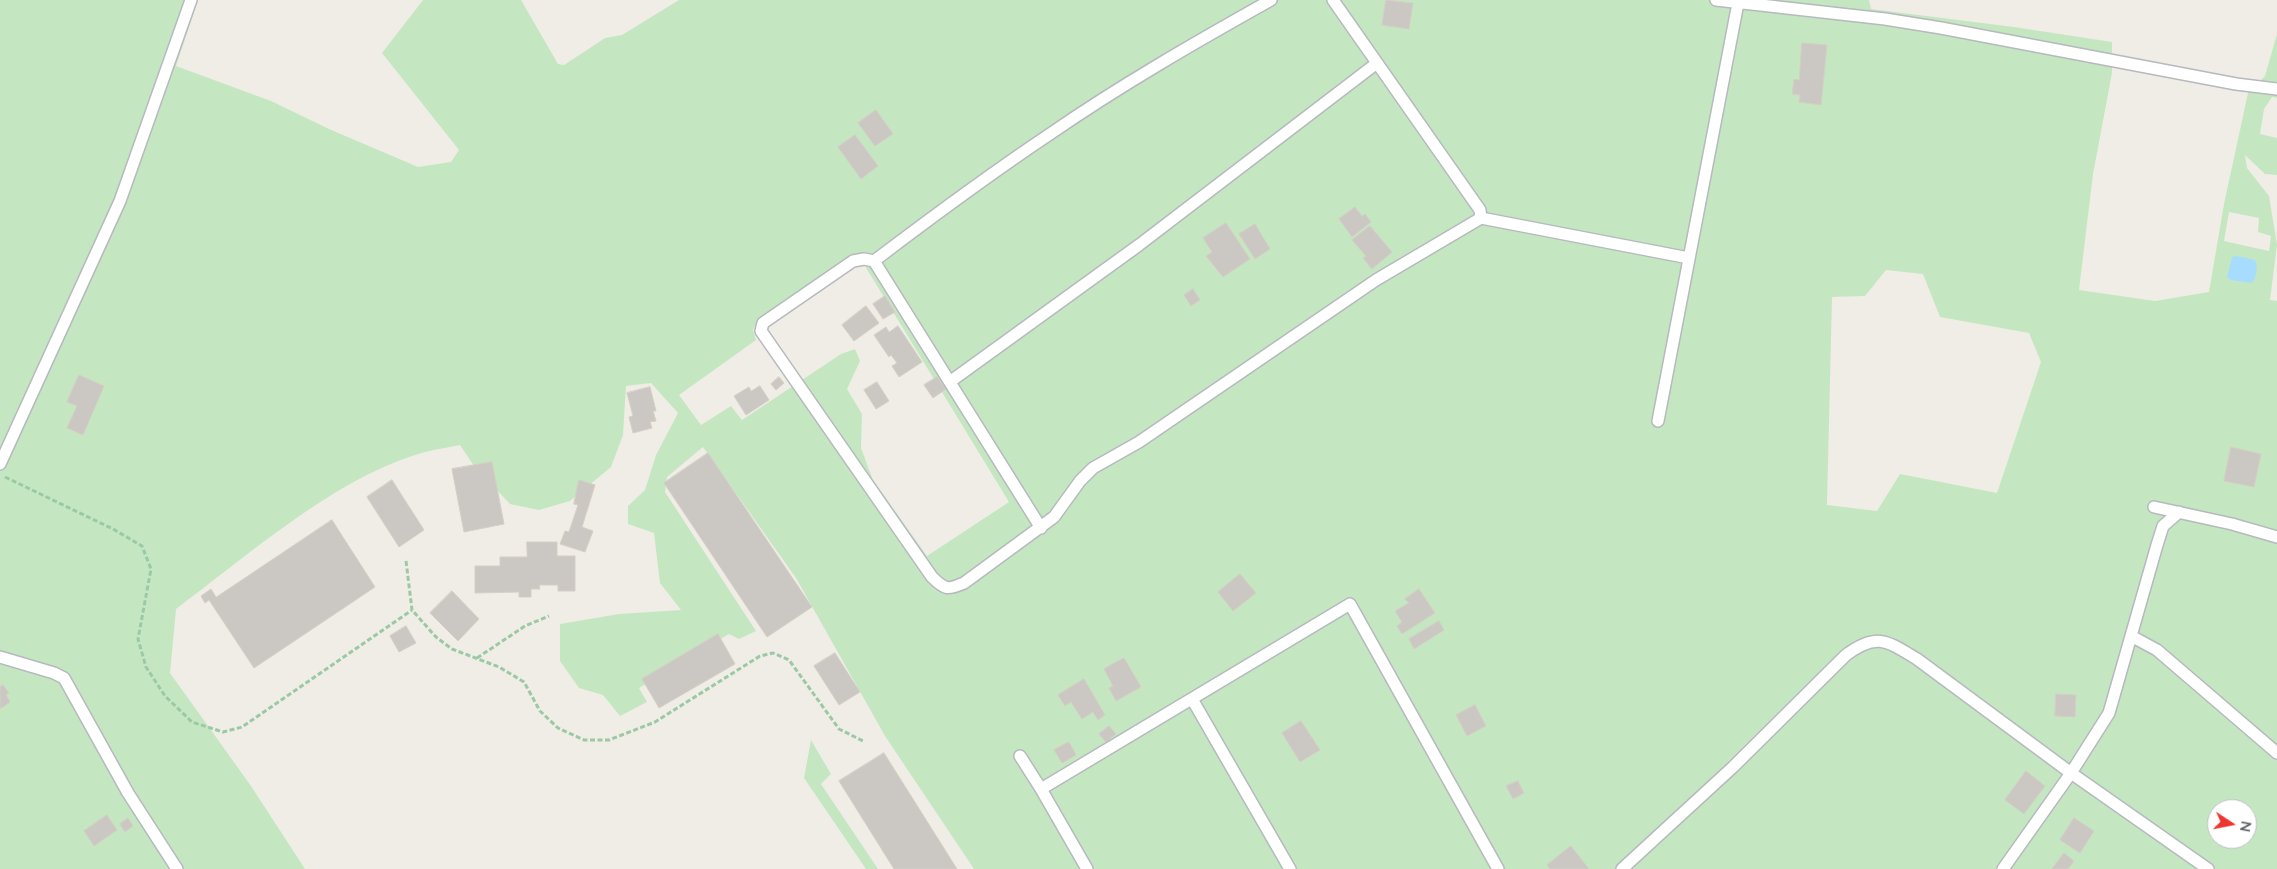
<!DOCTYPE html>
<style>
body{margin:0}
#map{position:relative;width:2277px;height:869px;overflow:hidden;background:#f0ede6;font-family:Lato,sans-serif}
canvas{display:block}
.north{position:absolute;left:2207px;top:799px;width:50px;height:50px;box-sizing:border-box;background:#fff;border:1px solid #bec0c2;border-radius:50%;rotate:101deg;font-size:14px;font-weight:700;line-height:20px;text-align:center;color:#5d6266}
.north::after{content:'';display:block;margin:auto;width:18px;height:22px;background:#ec3630;clip-path:polygon(50% 0,100% 100%,50% 72%,0 100%)}
</style>
<div id="map">
<canvas width="2277" height="869"></canvas>
<div class="north">N</div>
</div>
<script>
const c = document.querySelector('canvas').getContext('2d');
c.lineJoin = 'round';
function paint(path, color) { c.fillStyle = color; c.fill(path, 'evenodd'); }
function trace(path, color, width, dash) { c.strokeStyle = color; c.lineWidth = width; c.lineCap = dash ? 'butt' : 'round'; c.setLineDash(dash || []); c.stroke(path); }
const green = new Path2D(`
 M0 0H198L176 66 271 101 329 129 418 167 451 162 459 150 382 53 423 0H521L558 64 564 65 605 38 622 35 679 0H1869L1871 9 2014 27 2112 42V73L2093 174 2079 290 2155 301 2209 292 2224 204 2248 93 2265 76 2277 34V98L2272 97 2264 109 2260 134 2277 138V175L2265 174 2245 155 2247 168 2269 196 2277 245 2270 300 2277 301V869H974L885 736 796 578 703 447 667 477 665 492 756 631 739 639 729 634 639 688 647 702 620 716 603 695 579 688 560 661V624L619 614 681 610 660 583 654 533 628 524V506L645 490 656 455 678 413 651 383 626 386 623 435 611 467 570 501 539 510 510 504 474 466 460 445C445 448 430 450 415 455 332 481 247 556 176 609L170 673 251 786 305 869H0ZM2229 212 2259 218 2258 232 2271 236 2269 251 2224 241ZM841 262 865 266 1009 502 927 556 873 480 861 448 862 414 847 389 860 361 855 349 841 354 742 420 731 406 701 425 679 395 756 340 753 330 760 317ZM1886 270 1923 274 1940 317 2029 333 2041 362 1997 493 1900 474 1877 511 1827 505 1832 297 1865 296ZM2217 809H2247V839H2217Z
 M811 740 831 774 821 784 878 869H866L804 778Z`);
const water = new Path2D(`
 M2237 256 2255 260C2258 266 2257 278 2251 283L2231 280 2227 277 2232 257Z`);
const building = new Path2D(`
 M1386 0 1413 3 1409 29 1382 25Z
 M1802 43 1827 45 1821 105 1799 102 1800 95 1792 94 1794 79 1799 80Z
 M876 110 893 134 875 146 858 123Z
 M855 135 878 166 861 179 838 147Z
 M1355 207 1362 216 1365 214 1371 222 1352 237 1339 219Z
 M1226 223 1250 259 1223 277 1206 256 1212 252 1203 238Z
 M1255 224 1270 249 1255 259 1239 234Z
 M1370 226 1392 252 1372 269 1363 258 1366 256 1352 240Z
 M1193 289 1200 300 1191 306 1184 295Z
 M885 296 895 312 883 319 873 304Z
 M866 306 879 323 854 341 842 325Z
 M898 326 922 362 899 377 892 366 897 363 891 355 889 357 874 335 886 327 889 332Z
 M79 375 104 386 83 435 67 428 77 406 67 402Z
 M779 377 784 383 776 390 771 384Z
 M937 377 946 389 933 398 924 385Z
 M877 382 889 401 876 409 864 390Z
 M760 386 769 400 746 415 734 396 749 387 751 391Z
 M650 387 656 411H653L656 421 650 422 652 428 633 433 629 417 633 416 627 393Z
 M2231 447 2261 454 2254 487 2224 481Z
 M708 453 812 607 767 637 664 483Z
 M492 462 504 524 464 532 452 469Z
 M392 480 424 530 399 547 367 497Z
 M579 480 595 485 582 527 593 531 585 552 560 544 565 531 569 532 578 505 574 504Z
 M332 520 375 587 254 668 209 600 205 603 201 596 211 589 216 597Z
 M527 542H557V556H575V591H558V585H539L540 589H531V597H519V592L475 593V566H500V557H527Z
 M1240 574 1256 593 1233 611 1218 592Z
 M1419 589 1435 613 1402 634 1397 626 1402 622 1395 611 1409 603 1405 599Z
 M452 591 479 619 458 641 430 613Z
 M1439 621 1444 630 1414 649 1409 639Z
 M406 626 416 643 399 652 390 636Z
 M718 634 735 664 659 708 642 679Z
 M835 653 860 692 839 705 814 666Z
 M1124 658 1141 687 1116 701 1109 688 1113 686 1104 669Z
 M1084 679 1105 715 1098 720 1093 712 1082 719 1071 702 1065 706 1058 695Z
 M3 685 9 693 6 695 10 702 0 709V687Z
 M2056 694 2076 695 2075 717 2055 716Z
 M1475 705 1486 726 1467 736 1456 715Z
 M1301 721 1320 750 1300 762 1282 733Z
 M1109 726 1116 734 1106 742 1099 734Z
 M1069 742 1076 755 1062 763 1054 750Z
 M884 753 957 869H894L839 781Z
 M2026 771 2045 786 2024 814 2005 800Z
 M1518 781 1524 793 1513 799 1506 786Z
 M107 815 117 830 94 846 84 831Z
 M128 818 133 826 125 832 120 824Z
 M2074 818 2094 831 2080 853 2060 840Z
 M1571 846 1589 869H1550L1547 865Z
 M2064 853 2074 861 2068 869H2052Z`);
const path = new Path2D(`
 M5 477 113 529 142 546 151 569 138 639 146 667 165 696 192 722 223 732 242 727 412 610
 M406 561 412 610 436 637 452 649 499 667 524 682 540 711 558 728 584 740H609L655 722 760 656 773 653 789 660 839 729 865 742
 M477 658 525 626 549 616`);
const service = new Path2D(`
 M1333 0 1480 210 1481 218
 M1716 0 1885 19 1941 28 2236 84 2277 89
 M874 261C932 217 990 174 1050 134 1121 85 1196 42 1271 0
 M951 381 1139 245 1377 63
 M1658 421 1738 3
 M0 464 120 201 191 0
 M2154 507 2232 524 2277 537
 M1041 528 874 261 864 259 853 261 763 323 761 331 932 577C945 590 948 590 964 583L1054 517 1080 481 1093 468 1139 442 1376 280 1481 218 1689 258
 M2131 636 2157 650 2277 753
 M0 657 54 673 64 678 128 793 177 869
 M1192 699 1290 869
 M1020 756 1041 789
 M1087 869 1041 789 1350 604 1498 869
 M1622 869 1733 767 1846 655C1877 632 1887 641 1917 659L2071 773 2208 869
 M2003 869 2071 773 2109 713 2157 545 2163 526 2179 512`);
paint(green, '#c4e7c2');
paint(water, '#a7dcff');
paint(building, '#cbc8c3');
trace(building, '#d5cfc4', 1);
trace(service, '#b6b9bd', 14);
trace(path, '#9bc9a6', 3, [5, 2.5]);
trace(service, '#fff', 11);
</script>
